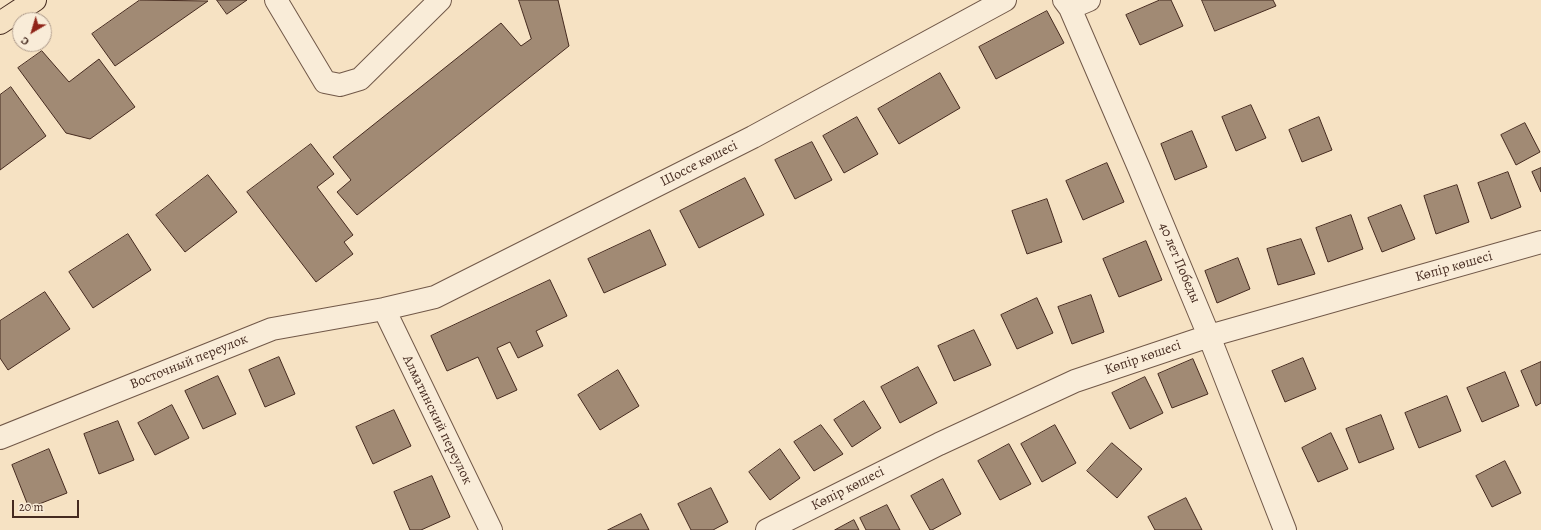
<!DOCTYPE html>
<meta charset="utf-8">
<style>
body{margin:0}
#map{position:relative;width:1541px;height:530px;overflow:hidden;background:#f6e2c3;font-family:Alegreya,serif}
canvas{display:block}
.north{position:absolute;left:12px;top:12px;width:40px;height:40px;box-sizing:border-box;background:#f9ecd8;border:1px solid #b19e8e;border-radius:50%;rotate:218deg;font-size:11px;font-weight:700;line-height:16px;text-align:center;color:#452a1f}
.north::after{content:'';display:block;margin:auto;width:14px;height:18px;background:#8f2418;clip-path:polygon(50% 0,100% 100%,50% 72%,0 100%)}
.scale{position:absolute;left:12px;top:500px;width:67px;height:18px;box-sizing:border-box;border:2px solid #452a1f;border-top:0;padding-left:5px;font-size:12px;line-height:14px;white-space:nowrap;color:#452a1f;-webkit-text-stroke:3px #f9ecd8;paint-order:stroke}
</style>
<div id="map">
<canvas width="1541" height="530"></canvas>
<div class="north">С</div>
<div class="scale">20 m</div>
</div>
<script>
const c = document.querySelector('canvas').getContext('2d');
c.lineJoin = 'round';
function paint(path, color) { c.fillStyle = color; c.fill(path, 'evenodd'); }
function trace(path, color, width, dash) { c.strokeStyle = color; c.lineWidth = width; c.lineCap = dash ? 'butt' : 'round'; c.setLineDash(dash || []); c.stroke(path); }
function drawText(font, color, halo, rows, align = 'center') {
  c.font = font + ' Alegreya,serif'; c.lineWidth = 3; c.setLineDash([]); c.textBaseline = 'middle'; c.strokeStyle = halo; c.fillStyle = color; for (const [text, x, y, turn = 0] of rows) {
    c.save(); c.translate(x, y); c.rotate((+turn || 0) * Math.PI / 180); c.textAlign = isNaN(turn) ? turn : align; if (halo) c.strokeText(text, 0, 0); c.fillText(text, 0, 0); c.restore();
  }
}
const building = new Path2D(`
 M140 0 208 1 115 66 92 34Z
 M217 0H247L227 14Z
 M519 0H558L569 46 357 215 337 192 351 180 333 157 501 23 521 46 531 39Z
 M1160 0H1171L1183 26 1140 45 1126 15Z
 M1202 0H1273L1276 6 1215 31Z
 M1047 11 1064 43 996 79 979 47Z
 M42 51 69 82 99 59 135 107 90 139 66 133 18 68Z
 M940 73 960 108 899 144 878 109Z
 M11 87 46 136 0 170V95Z
 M1251 105 1266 138 1236 151 1222 117Z
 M857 117 878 154 844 173 823 136Z
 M1319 117 1332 150 1302 162 1289 130Z
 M1525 123 1540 152 1516 165 1501 135Z
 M1192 131 1207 167 1175 180 1161 144Z
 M812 142 832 180 795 199 775 160Z
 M311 144 334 174 317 187 353 235 344 242 353 254 316 282 247 192Z
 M1107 163 1124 202 1083 220 1066 181Z
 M1541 168V192L1532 172Z
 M1508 172 1521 207 1491 219 1478 183Z
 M208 175 237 212 185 252 156 215Z
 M745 178 764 215 699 248 680 211Z
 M1457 185 1469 222 1436 234 1424 196Z
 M1047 199 1062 242 1027 254 1012 211Z
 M1401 205 1415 239 1382 252 1368 218Z
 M1351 215 1363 249 1328 262 1316 228Z
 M650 230 666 265 604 293 588 259Z
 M128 234 151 270 93 308 69 272Z
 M1301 239 1315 274 1278 285 1267 249Z
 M1146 241 1162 280 1119 297 1103 259Z
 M1238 258 1250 289 1217 303 1205 271Z
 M550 280 567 316 536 331 543 346 518 358 510 342 497 348 517 390 497 399 478 357 447 371 431 336Z
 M45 292 70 329 8 370 0 358V321Z
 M1091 295 1104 332 1072 344 1058 307Z
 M1037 298 1053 333 1017 349 1001 315Z
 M974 330 991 365 954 381 938 346Z
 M279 357 295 394 265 407 249 370Z
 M1303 358 1316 389 1285 402 1272 371Z
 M1193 359 1208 394 1172 408 1158 374Z
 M1541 362V403L1536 406 1521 371Z
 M918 367 937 403 900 423 881 387Z
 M618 370 639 406 600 430 578 395Z
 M1505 372 1519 406 1482 422 1467 388Z
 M218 376 236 414 203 429 185 391Z
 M1145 377 1163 413 1130 429 1112 393Z
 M1447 396 1461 431 1419 448 1405 413Z
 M864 401 881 428 852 447 834 420Z
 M172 405 189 438 155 455 138 423Z
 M394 410 411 446 373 464 356 427Z
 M1381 415 1394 449 1359 463 1346 429Z
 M118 421 134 460 99 474 84 434Z
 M821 425 843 454 814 471 794 442Z
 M1055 425 1076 463 1042 482 1021 444Z
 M1331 433 1348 469 1318 482 1302 448Z
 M1112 443 1142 469 1117 498 1087 471Z
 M1009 444 1031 484 1000 500 978 461Z
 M49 449 67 493 29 508 12 465Z
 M780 449 800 478 770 500 749 472Z
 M1505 461 1521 493 1492 507 1476 476Z
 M432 476 450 517 421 530H410L394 492Z
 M943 479 961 514 932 530H930L911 496Z
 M711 488 728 522 713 530H691L678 504Z
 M1186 498 1202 530H1155L1148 517Z
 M887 505 900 530H866L860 518Z
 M641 514 649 530H608Z
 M854 520 859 530H835Z`);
const minor = new Path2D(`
 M276 0 325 82 340 85 360 79 440 0
 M1064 0 1070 8 1139 168 1209 336 1285 530
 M1070 8 1089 0
 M384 309 491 530
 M0 438 272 329 384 309 435 297 753 137 1005 0
 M767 530 939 444 1075 381 1209 336 1541 242`);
const major = new Path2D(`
 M0 23 35 0`);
const streetNames = [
 ["Шоссе көшесі",699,164,-27],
 ["40 лет Победы",1179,263,67],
 ["Көпір көшесі",1454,267,-16],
 ["Көпір көшесі",1143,358,-19],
 ["Восточный переулок",189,362,-22],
 ["Алматинский переулок",437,420,64],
 ["Көпір көшесі",848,489,-27]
];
paint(building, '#a18a74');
trace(building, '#452a1f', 1);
trace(minor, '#715848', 24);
trace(major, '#452a1f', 24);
trace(minor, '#f9ecd8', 22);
trace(major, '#f6e2c3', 22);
drawText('14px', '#452a1f', '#f9ecd8', streetNames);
</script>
